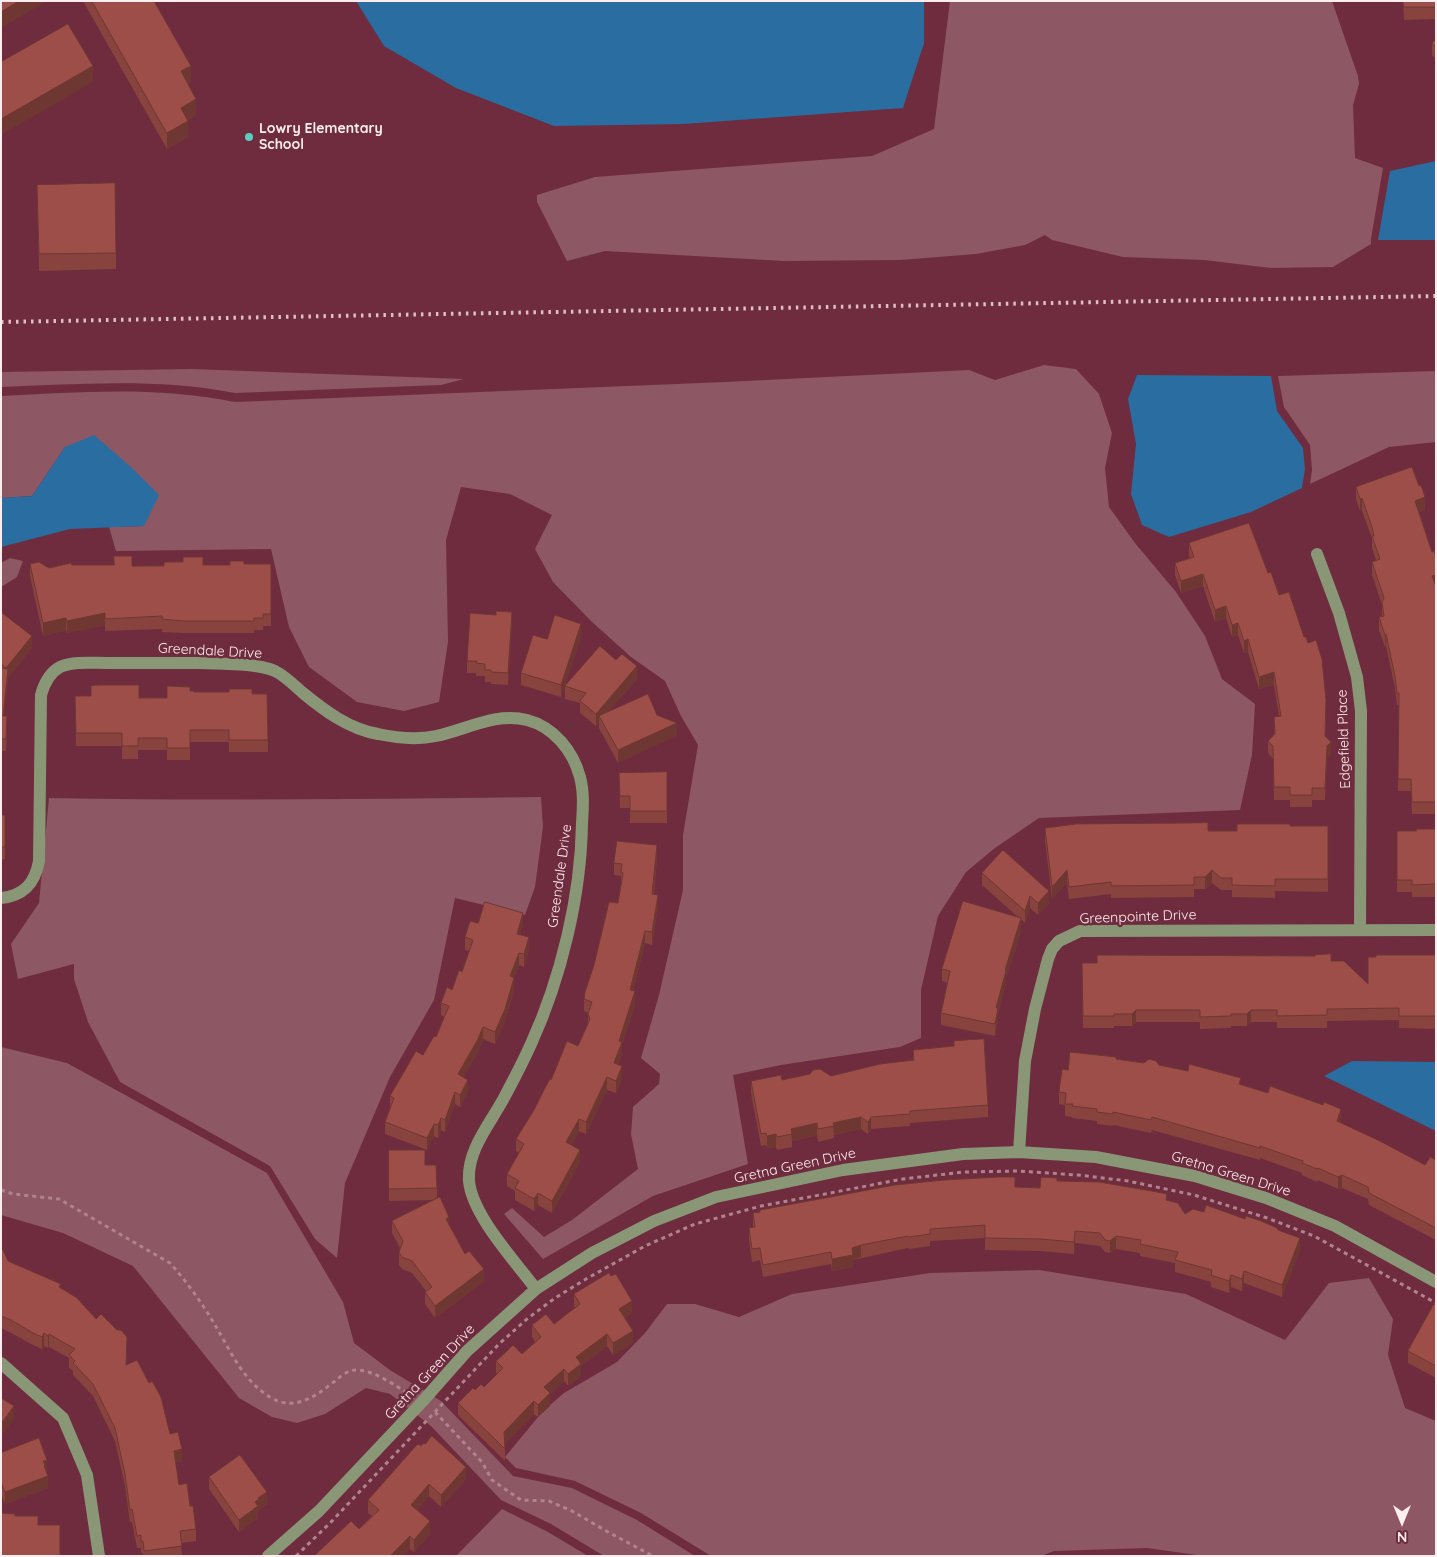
<!DOCTYPE html>
<style>
body{margin:0}
#map{position:relative;width:1437px;height:1557px;overflow:hidden;background:#6e2c3e;font-family:Quicksand,sans-serif}
canvas{display:block}
.frame{position:absolute;inset:0;border:2px solid #ffedf0;pointer-events:none}
.north{position:absolute;left:1377px;top:1497px;width:50px;height:50px;-webkit-text-stroke:4px #6e2c3e;paint-order:stroke;rotate:180deg;font-size:14px;font-weight:700;line-height:20px;text-align:center;color:#ffedf0}
.north::after{content:'';display:block;margin:auto;width:18px;height:22px;background:#ffedf0;clip-path:polygon(50% 0,100% 100%,50% 72%,0 100%)}
</style>
<div id="map">
<canvas width="1437" height="1557"></canvas>
<div class="frame"></div>
<div class="north">N</div>
</div>
<script>
const c = document.querySelector('canvas').getContext('2d');
c.lineJoin = 'round';
function paint(path, color) { c.fillStyle = color; c.fill(path, 'evenodd'); }
function trace(path, color, width, dash) { c.strokeStyle = color; c.lineWidth = width; c.lineCap = dash ? 'butt' : 'round'; c.setLineDash(dash || []); c.stroke(path); }
function drawText(font, color, halo, rows, align = 'center') {
  c.font = font + ' Quicksand,sans-serif'; c.lineWidth = 5; c.setLineDash([]); c.textBaseline = 'middle'; c.strokeStyle = halo; c.fillStyle = color; for (const [text, x, y, turn = 0] of rows) {
    c.save(); c.translate(x, y); c.rotate((+turn || 0) * Math.PI / 180); c.textAlign = isNaN(turn) ? turn : align; if (halo) c.strokeText(text, 0, 0); c.fillText(text, 0, 0); c.restore();
  }
}
const green = new Path2D(`
 M950 1H1332L1358 76 1359 84 1353 105 1355 158 1383 168 1371 239V244L1333 267 1271 268 1204 260 1123 257 1052 240 1045 235 1025 245 976 254 900 260 784 261 605 251 567 261 537 202V195L595 177 872 156 934 129Z
 M1044 365 1076 369 1099 394 1112 433 1105 468 1109 507 1135 543 1176 592 1205 636 1222 679 1255 704 1252 755 1240 810 1039 818 995 848 966 872 938 916 921 990V1038L900 1047 781 1065 733 1075 748 1164 653 1196 543 1259 504 1214 512 1208 544 1237 572 1220 638 1169 631 1134 633 1107 659 1084 660 1074 641 1058 659 995 683 890V835L698 745 681 716 665 681 631 657 591 621 553 582 535 549 552 515 510 494 461 487 446 540 448 642 439 702 404 711 357 702 309 667 289 627 271 549 116 551 109 527 144 526 65 447 32 496 1 498V396C80 392 156 386 235 402L725 382 969 370 995 380Z
 M191 369 464 379 441 385 235 393C157 378 80 384 1 387V372Z
 M1436 371V442L1389 447 1310 484 1312 470 1310 445 1284 407 1278 376Z
 M10 558 23 561 17 577 1 587V563Z
 M541 797 543 827 535 887 525 915 455 898 434 1000 390 1077 345 1183 337 1258 315 1239 270 1166 120 1082 88 1022 74 979V964L18 979 11 944 39 903 49 798C213 801 377 799 541 797Z
 M1 1047 67 1063 267 1173 343 1302 354 1343 390 1370 441 1401 513 1476 572 1488 637 1520 695 1556H604L551 1524 501 1500 431 1426 390 1394 366 1388 325 1414 297 1423 272 1417 239 1398 133 1266 63 1233 1 1215Z
 M1039 1270 1186 1294 1285 1340 1329 1283 1369 1278 1393 1319 1388 1355 1405 1408 1436 1421V1556H1204L1147 1548 1054 1551 1041 1556H711L641 1513 575 1481 516 1468 505 1457 543 1411 564 1393 617 1362 645 1333 667 1304H695L739 1317 792 1294 930 1273Z
 M502 1509 548 1532 588 1556H456Z`);
const water = new Path2D(`
 M356 1H924V43L903 108 684 124 554 126 456 88 384 46Z
 M1436 161V240H1378L1390 171Z
 M1137 375 1271 376 1277 411 1303 448 1305 469 1302 488 1251 512 1169 537 1142 525 1131 494 1136 444 1128 399Z
 M94 435 132 468 159 495 144 526 70 529 1 547V498L32 496 65 447Z
 M1352 1061 1436 1062V1131L1324 1076Z`);
const path = new Path2D(`
 M1 1190 13 1194 59 1199 170 1263C187 1282 202 1303 215 1325 230 1350 243 1381 270 1397 294 1412 315 1397 335 1381 341 1376 349 1369 358 1370 377 1372 394 1385 409 1394
 M435 1412 482 1462 492 1480 521 1500 549 1501 572 1511 608 1532 653 1556
 M296 1556 331 1522 499 1344 527 1319 555 1298 586 1279 645 1246 695 1224 761 1206 825 1194 903 1179 964 1172 1017 1171 1078 1175 1128 1181 1194 1195 1267 1218 1314 1236 1436 1303`);
const minor = new Path2D(`
 M1317 554 1339 613 1357 677 1361 711 1360 929
 M1 898C24 896 35 883 39 861L41 695C44 684 49 673 60 667 74 661 92 663 107 663 138 663 169 663 200 663 220 664 257 663 275 671 285 676 294 685 303 693 325 711 349 729 378 734 397 738 417 740 436 736 466 730 495 712 527 720 554 727 573 751 580 777 584 792 583 808 582 823 581 896 561 978 531 1044 523 1062 514 1079 505 1096 491 1123 467 1149 469 1181 472 1215 515 1261 536 1289
 M1019 1152 1025 1061 1035 1009 1048 959 1052 949 1059 941 1080 931 1436 930
 M1 1363 63 1418 87 1475 99 1556
 M268 1556 319 1511 422 1402 467 1351 536 1289 592 1253 654 1221 716 1197 843 1170 963 1154 1019 1152 1096 1157 1195 1176 1266 1198 1335 1226 1436 1282`);
const rail = new Path2D(`
 M1 322 1436 296`);
const wall = new Path2D(`
 M83 1H154L191 82 188 84 196 115 188 120V137L167 149Z
 M1403 1H1436V19L1404 20Z
 M1436 40V59L1432 55V43Z
 M37 185 116 253V269L39 271Z
 M1356 487 1425 509 1419 512 1432 552 1436 556V814H1412L1411 791H1398L1399 705H1397L1395 688 1386 646 1385 647 1379 630V617L1382 616V605L1372 574V562L1376 560 1372 548V538L1362 511H1360L1356 499Z
 M1189 543 1268 573 1279 595 1326 712 1325 736 1331 754 1327 758 1325 800H1312V807H1290V800H1274L1273 759 1268 753V741L1274 734 1279 716 1274 685 1259 689 1248 652 1244 653 1238 635 1232 637 1226 618 1215 622 1203 586 1181 593 1175 575V563L1190 558 1189 556Z
 M30 564 49 568 72 565 132 566 230 565 244 564H271V626H263V630H254V633H183L162 632V629L105 631V625L67 633 66 630 43 636 30 576Z
 M1 612 32 648 8 678 4 716 7 728 6 751H1Z
 M512 624 508 685 491 684V682H485V676H476V673H467V661Z
 M581 636 561 697 521 685V673L547 639Z
 M637 679 608 712 657 715 677 735 618 763 599 728V722L596 726 580 713V703L565 699V686Z
 M190 691 194 692 267 694 268 752H229V742H190V760H167V750H138V759H122V746H76L75 696 167 698Z
 M667 772V823H630V808H620L619 773Z
 M1 815H5V859L1 860Z
 M1290 826H1328V892L1275 891V898L1232 897V890H1221L1212 883 1205 889H1194V897L1111 898V894L1069 899 1067 882 1052 899 1045 840V828L1237 831Z
 M1436 829V897H1412V892H1397V831H1416Z
 M657 857 654 894 658 907 652 945 645 943 633 991 635 1004 622 1044V1054L618 1065 622 1079 616 1093 607 1090 586 1134 579 1131 571 1145 580 1162 552 1213 538 1205 534 1211 515 1200V1191L507 1186V1174L519 1153 516 1151V1139L534 1110 551 1080 578 1046 588 1024V1013L584 1011V999L618 903 621 885V876L614 875V863Z
 M982 873 1049 903 1038 915 1030 908 1025 923 1021 919V931L1006 978V983L998 1013V1020L995 1036 941 1025V1013L947 983 942 981V969L1019 918 982 885Z
 M478 923 523 925 520 935 529 950 524 967 519 965 514 978V990L505 1021 495 1044 483 1039 477 1054 463 1077 468 1092 460 1107 455 1104 445 1132 441 1130 438 1138 434 1136 427 1150 385 1134V1122L390 1108V1096L423 1055 436 1037 444 1017 441 1015V1003L452 990 462 972 470 951 465 950V937Z
 M1436 955V1029L1399 1028V1020L1327 1021V1028H1277V1022H1251L1247 1026H1231V1028L1200 1029V1022H1136L1132 1026H1114V1028H1083L1082 963 1331 961 1368 984Z
 M913 1050 988 1105V1117L910 1123V1126L871 1129 868 1134 861 1129 834 1135V1138L818 1142 817 1135 792 1141V1147L777 1150 776 1147 767 1148 766 1145 761 1146 751 1093V1081L782 1080 810 1074 831 1076 913 1060Z
 M1116 1059 1159 1065 1241 1085 1341 1121V1123L1425 1165 1436 1160V1240L1369 1205 1368 1199 1342 1188 1338 1189 1318 1180 1317 1182 1302 1175V1173L1260 1158V1160L1152 1130 1151 1133 1113 1125V1126L1097 1124V1121L1072 1118V1117L1065 1116V1105L1059 1104V1092L1068 1070Z
 M389 1150 425 1165 437 1188V1198L449 1225 465 1254 484 1281 435 1318 425 1304V1292L426 1291 412 1273 402 1269 399 1265V1252L400 1248 392 1233V1221L433 1200 389 1201Z
 M1057 1181 1167 1201 1185 1214 1204 1212 1245 1219 1278 1230 1300 1250 1282 1297 1244 1283 1242 1291 1231 1287 1229 1293 1211 1287V1282L1175 1272V1263L1140 1256V1253L1116 1249 1110 1253 1105 1252 1100 1246 1075 1243 1074 1254 1041 1251 985 1250V1238L930 1241V1246L909 1249 908 1248 853 1260V1267L832 1271 831 1264 763 1277 760 1260 752 1262 749 1240V1228L753 1227V1213L1015 1187 1040 1188Z
 M1 1249 8 1261 61 1289 96 1319 127 1349 126 1365 170 1434 182 1461 175 1462 179 1485 190 1506 196 1529V1541L181 1543 182 1556H143V1553H141V1548H137L132 1522H130L125 1486 115 1441 93 1396 73 1375V1371L69 1367V1358L49 1347 48 1348 44 1346 42 1349 35 1346 11 1333 1 1328Z
 M574 1294 632 1313 624 1318 633 1343 613 1355 607 1346 581 1366V1376L568 1386 564 1381 550 1394V1406L538 1417 534 1414 505 1444V1461L458 1415V1403L475 1390 484 1387 497 1374 496 1373V1361L522 1354 535 1342 532 1337V1325L554 1324 575 1308 574 1306Z
 M1436 1306V1378L1408 1363V1351Z
 M1436 1380V1394H1435V1381Z
 M421 1446 466 1479 441 1507 429 1496 417 1510 430 1534 414 1552 410 1549 359 1529 372 1516 368 1513V1500Z
 M1 1453 47 1472H46L48 1488 5 1504 1 1494Z
 M209 1477 267 1504 259 1510V1511L258 1512V1518L239 1532 209 1489Z`);
const shadedWall = new Path2D(`
 M19 1H47L1 28V12Z
 M93 66V82L1 135V119Z
 M191 66V82L181 88V71Z
 M196 99V115L181 124V108Z
 M188 121V137L167 149V133Z
 M1425 497V509L1415 513V501Z
 M1362 498V511H1360V499Z
 M1203 574V586L1181 593V581Z
 M1436 575V587L1432 576Z
 M1226 606V618L1215 622V610Z
 M512 612V624L508 685V673Z
 M105 613V625L67 633V621Z
 M66 618V630L43 636V623Z
 M1238 623V635L1232 637V625Z
 M581 624V636L561 697V685Z
 M1386 634V646L1385 647V635Z
 M32 636V648L8 678 3 728V716L6 668Z
 M1248 639V652L1244 653V641Z
 M637 666V679L601 720 599 716V722L596 726V714Z
 M1274 672V685L1259 689V677Z
 M677 723V735L618 763V750Z
 M1331 742V754L1327 758 1325 800 1327 746Z
 M657 845V857L652 906V894Z
 M1067 870V882L1052 899V887Z
 M1212 870V883L1205 889V877Z
 M1049 891V903L1038 915V903Z
 M658 895V907L652 945V932Z
 M1030 896V908L1025 923V911Z
 M523 913V925L517 946V934Z
 M1021 918V931L1006 978V983L998 1013V1020L995 1036 996 1008 1005 970Z
 M645 931V943L630 1002V990Z
 M529 937V950L524 967V954Z
 M519 953V965L514 978V990L505 1021 495 1044V1032L510 976Z
 M635 991V1004L622 1044V1054L614 1075V1063L619 1041Z
 M1136 1010V1022L1132 1026V1014Z
 M1251 1010V1022L1247 1026V1014Z
 M483 1027V1039L477 1054 458 1086V1074Z
 M622 1066V1079L616 1093V1081Z
 M607 1077V1090L586 1134V1122Z
 M468 1080V1092L460 1107V1095Z
 M455 1092V1104L445 1132V1120Z
 M1341 1109V1121L1337 1133V1121Z
 M861 1117V1129L834 1135 833 1123Z
 M871 1117V1129L868 1134V1122Z
 M441 1118V1130L438 1138V1125Z
 M579 1119V1131L566 1154V1142Z
 M817 1123V1135L792 1141 791 1129Z
 M434 1124V1136L427 1150V1138Z
 M776 1134V1147L767 1148V1136Z
 M580 1150V1162L552 1213V1201Z
 M1342 1175V1188L1338 1189V1177Z
 M538 1193V1205L534 1211V1199Z
 M449 1217V1229L446 1219Z
 M1075 1231V1243L1074 1254V1242Z
 M1116 1236V1249L1110 1253V1241Z
 M1300 1238V1250L1282 1297V1285Z
 M861 1245V1257L853 1260V1267L832 1271V1259L852 1248Z
 M484 1269V1281L435 1318V1306Z
 M1244 1271V1283L1242 1291V1279Z
 M1231 1275V1287L1229 1293V1281Z
 M632 1301V1313L619 1321V1309Z
 M633 1331V1343L613 1355V1343Z
 M44 1333V1346L42 1349V1337Z
 M49 1334V1347L48 1348V1336Z
 M607 1334V1346L581 1366V1376L568 1386V1374L576 1357Z
 M564 1369V1381L550 1394V1406L538 1417V1405L544 1387Z
 M534 1401V1414L504 1445V1432Z
 M14 1406V1419L1 1436V1424Z
 M182 1449V1461L174 1463V1451Z
 M47 1460V1472H45L48 1476V1488L5 1504V1492L43 1461Z
 M466 1467V1479L441 1507V1495Z
 M429 1484V1496L411 1517V1505Z
 M267 1492V1504L259 1510V1511L258 1512V1518L239 1532V1520L258 1498Z
 M430 1521V1534L414 1552V1540Z
 M410 1536V1549L403 1556H390Z`);
const building = new Path2D(`
 M1 1H19L1 12Z
 M92 1H154L191 66 181 71 196 99 181 108 188 121 167 133Z
 M1403 1H1436V7H1404Z
 M68 24 93 66 1 119V62Z
 M1436 40V47L1432 43Z
 M115 183 116 253 39 254 37 185Z
 M1412 467 1419 486 1421 485 1425 497 1415 501 1432 552 1434 551 1436 556V575L1432 576 1436 587V802H1412L1411 779H1398L1399 693H1397L1395 676 1386 634 1385 635 1379 617 1384 616 1382 602 1384 598 1372 562 1380 559 1372 536H1374L1372 527 1362 498 1360 499 1356 487Z
 M1249 523 1268 573 1271 572 1279 595 1289 592 1304 637H1306L1308 643 1316 640 1322 659 1326 700 1325 736 1331 742 1327 746 1325 788H1312V795H1290V787H1274L1273 746 1268 741 1275 734 1274 717 1281 716 1274 672 1259 677 1248 639 1244 641 1238 623 1232 625 1226 606 1215 610 1203 574 1181 581 1175 563 1194 557 1189 543Z
 M114 556H132V566H164V562H183V557H203V565H230V561H244V564H271V614H263V618H254V621H183L162 619V616L105 619V613L67 621 66 618 43 623 30 564 39 562 49 568 71 563 72 565H114Z
 M496 611 512 612 508 673 491 672V670H485V664L476 663 477 661H467L470 613 496 615Z
 M1 612 32 636 6 668 1 664Z
 M555 615 581 624 561 685 521 673 533 635 547 639Z
 M600 646 616 660 622 654 637 666 596 714 580 701 586 693 565 686Z
 M1 668 8 669 3 716H7L6 739H1Z
 M98 685H139V698H167V686L190 687V691H194V692H229V689H252V694H267L268 740H229V730H190V748H167V738H138V746H122V733H76L75 696H91V686Z
 M648 694 657 715 677 723 618 750 599 716Z
 M667 772V811H630V796H620L619 773Z
 M1 815H5V847H1Z
 M1208 823V831H1237V824H1290V826H1328V879H1275V886L1232 885V878H1221L1212 870 1205 877H1194V885L1111 886V882L1069 887 1067 870 1052 887 1045 828 1076 824Z
 M1416 829H1436V884L1412 885V880H1397V831H1416Z
 M617 841 657 845 652 894 658 895 652 932 645 931 630 990 635 991 619 1041 622 1042 614 1063 622 1066 616 1081 607 1077 586 1122 579 1119 566 1142 580 1150 552 1201 538 1193 534 1199 515 1188 519 1181 507 1174 524 1144 516 1139 534 1110 546 1086 550 1079 551 1080 567 1041 578 1046 590 1019 588 1014 592 1002 584 999 585 992 594 965 609 902 618 903 623 873 621 872 622 864 614 863Z
 M1003 850 1049 891 1038 903 1030 896 1025 911 982 873Z
 M963 901 1021 918 1005 970 1006 971 996 1008H998L995 1024 941 1013 950 971 942 969Z
 M485 902 523 913 517 934 529 937 524 954 519 953 510 976 514 978 505 1009 495 1032 483 1027 477 1041 458 1074 468 1080 460 1095 455 1092 445 1120 441 1118 438 1125 434 1124 427 1138 385 1122 394 1098 390 1096 416 1051 423 1055 434 1036 436 1037 449 1006 441 1003 447 987 452 990 459 970 462 972 473 940 465 937 470 921 478 923Z
 M1331 954V961H1344L1368 984V957H1376V955H1436V1016H1399V1008L1327 1009V1015L1277 1016V1010H1251L1247 1014H1231V1016L1200 1017V1010H1136L1132 1014H1114V1016H1083L1082 963H1097V955L1315 956V955Z
 M984 1039 988 1105 910 1111V1114L871 1117 868 1122 861 1117 833 1123 834 1126 818 1129 817 1123 791 1129 792 1134 777 1137 776 1134 767 1136 766 1133 761 1134 751 1081 781 1075 782 1080 810 1074 813 1070 820 1069 831 1076 880 1064 914 1060 913 1050 954 1046V1041Z
 M1070 1052 1116 1057V1059L1144 1063 1149 1059 1156 1061 1159 1065 1188 1071 1189 1064 1241 1078 1239 1084 1268 1093 1270 1086 1323 1105 1324 1102 1341 1109 1337 1121 1380 1141 1425 1165 1430 1157 1436 1160V1228L1369 1193 1368 1187 1342 1175 1338 1177 1318 1168 1317 1169 1302 1163 1303 1161 1260 1146V1148L1152 1117 1151 1120 1113 1112V1114L1097 1112V1109L1072 1106 1073 1104H1065L1066 1093 1059 1092 1062 1069 1068 1070Z
 M389 1150H425V1165H436L437 1188 389 1189Z
 M999 1177H1015V1187L1040 1188 1041 1177 1057 1178V1181L1099 1182 1152 1191 1167 1194 1166 1200 1178 1203 1185 1214 1193 1209 1204 1212 1206 1205 1245 1219 1246 1216 1261 1221 1277 1228 1278 1230 1300 1238 1282 1285 1244 1271 1242 1279 1231 1275 1229 1281 1211 1275 1212 1270 1175 1260 1178 1252 1140 1244 1141 1240 1116 1236 1110 1241 1105 1240 1100 1233 1075 1231 1074 1242 1041 1239 985 1238V1225L930 1229V1234L909 1237 908 1236 861 1245 852 1248 853 1255 832 1259 831 1252 763 1265 760 1248 752 1249 749 1228 755 1227 753 1213 760 1212V1210L895 1185 944 1180Z
 M440 1197 449 1217 446 1219 465 1254 469 1251 484 1269 435 1306 425 1292 432 1287 412 1261 402 1257 399 1252 403 1241 392 1221Z
 M1 1249 3 1250 8 1261 61 1284 59 1287 77 1298 96 1319 101 1314 117 1330H121L127 1337 126 1365 137 1360 149 1383 152 1381 161 1397 170 1434 178 1432 182 1449 174 1451 179 1485 187 1483 190 1506H193L196 1529 180 1531 182 1546 144 1551 143 1541H141V1535L137 1536 132 1509 130 1510 125 1474 115 1428 93 1384 73 1363 75 1361 69 1355 75 1349 49 1334 48 1336 44 1333 42 1337 35 1334 11 1320 1 1316Z
 M609 1273 611 1276 616 1274 632 1301 619 1309 633 1331 613 1343 607 1334 576 1357 581 1364 568 1374 564 1369 544 1387 550 1393 538 1405 534 1401 504 1432 505 1449 458 1403 473 1388 475 1390 481 1384 484 1387 503 1368 496 1361 508 1350 513 1345 522 1354 541 1337 532 1325 546 1314 554 1324 580 1304 574 1294Z
 M1434 1304 1436 1306V1366L1408 1351Z
 M1 1398 14 1406 1 1424Z
 M432 1436 466 1467 441 1495 429 1484 411 1505 430 1521 414 1540 410 1536 390 1556H314L351 1521 359 1529 379 1510 368 1500 413 1449 418 1444 421 1446 424 1443 425 1444Z
 M39 1438 47 1460 43 1461 45 1465 44 1466 48 1476 5 1492 1 1482V1453Z
 M240 1455 267 1492 258 1498 259 1499 255 1502 258 1506 239 1520 209 1477Z
 M1 1513 15 1514V1516H38V1525H60V1556H1Z`);
const markers = [
 [249,137,5,"#57cec1"]
];
const poiNames = [
 ["Lowry Elementary",259,129],
 ["School",259,145]
];
const streetNames = [
 ["Greendale Drive",210,651,3],
 ["Edgefield Place",1344,739,-92],
 ["Greendale Drive",560,876,-82],
 ["Greenpointe Drive",1138,917,-2],
 ["Gretna Green Drive",795,1166,-12],
 ["Gretna Green Drive",1231,1174,17],
 ["Gretna Green Drive",430,1372,-47]
];
paint(green, '#8d5763');
paint(water, '#296da1');
trace(path, '#b0848f', 3, [4, 4]);
trace(minor, '#8a9777', 12);
trace(rail, '#ddc0c6', 4, [2.5, 5]);
paint(wall, '#88433e');
paint(shadedWall, '#6f3732');
paint(building, '#9e4e48');
trace(building, '#6f3732', 1);
for (const [x, y, r, color] of markers) { const dot = new Path2D(); dot.arc(x, y, r, 0, 2 * Math.PI); c.fillStyle = color; c.fill(dot); trace(dot, '#6e2c3e', 2); }
drawText('bold 14px', '#ffedf0', '#6e2c3e', poiNames, 'left');
drawText('14px', '#ffedf0', '#6e2c3e', streetNames);
</script>
